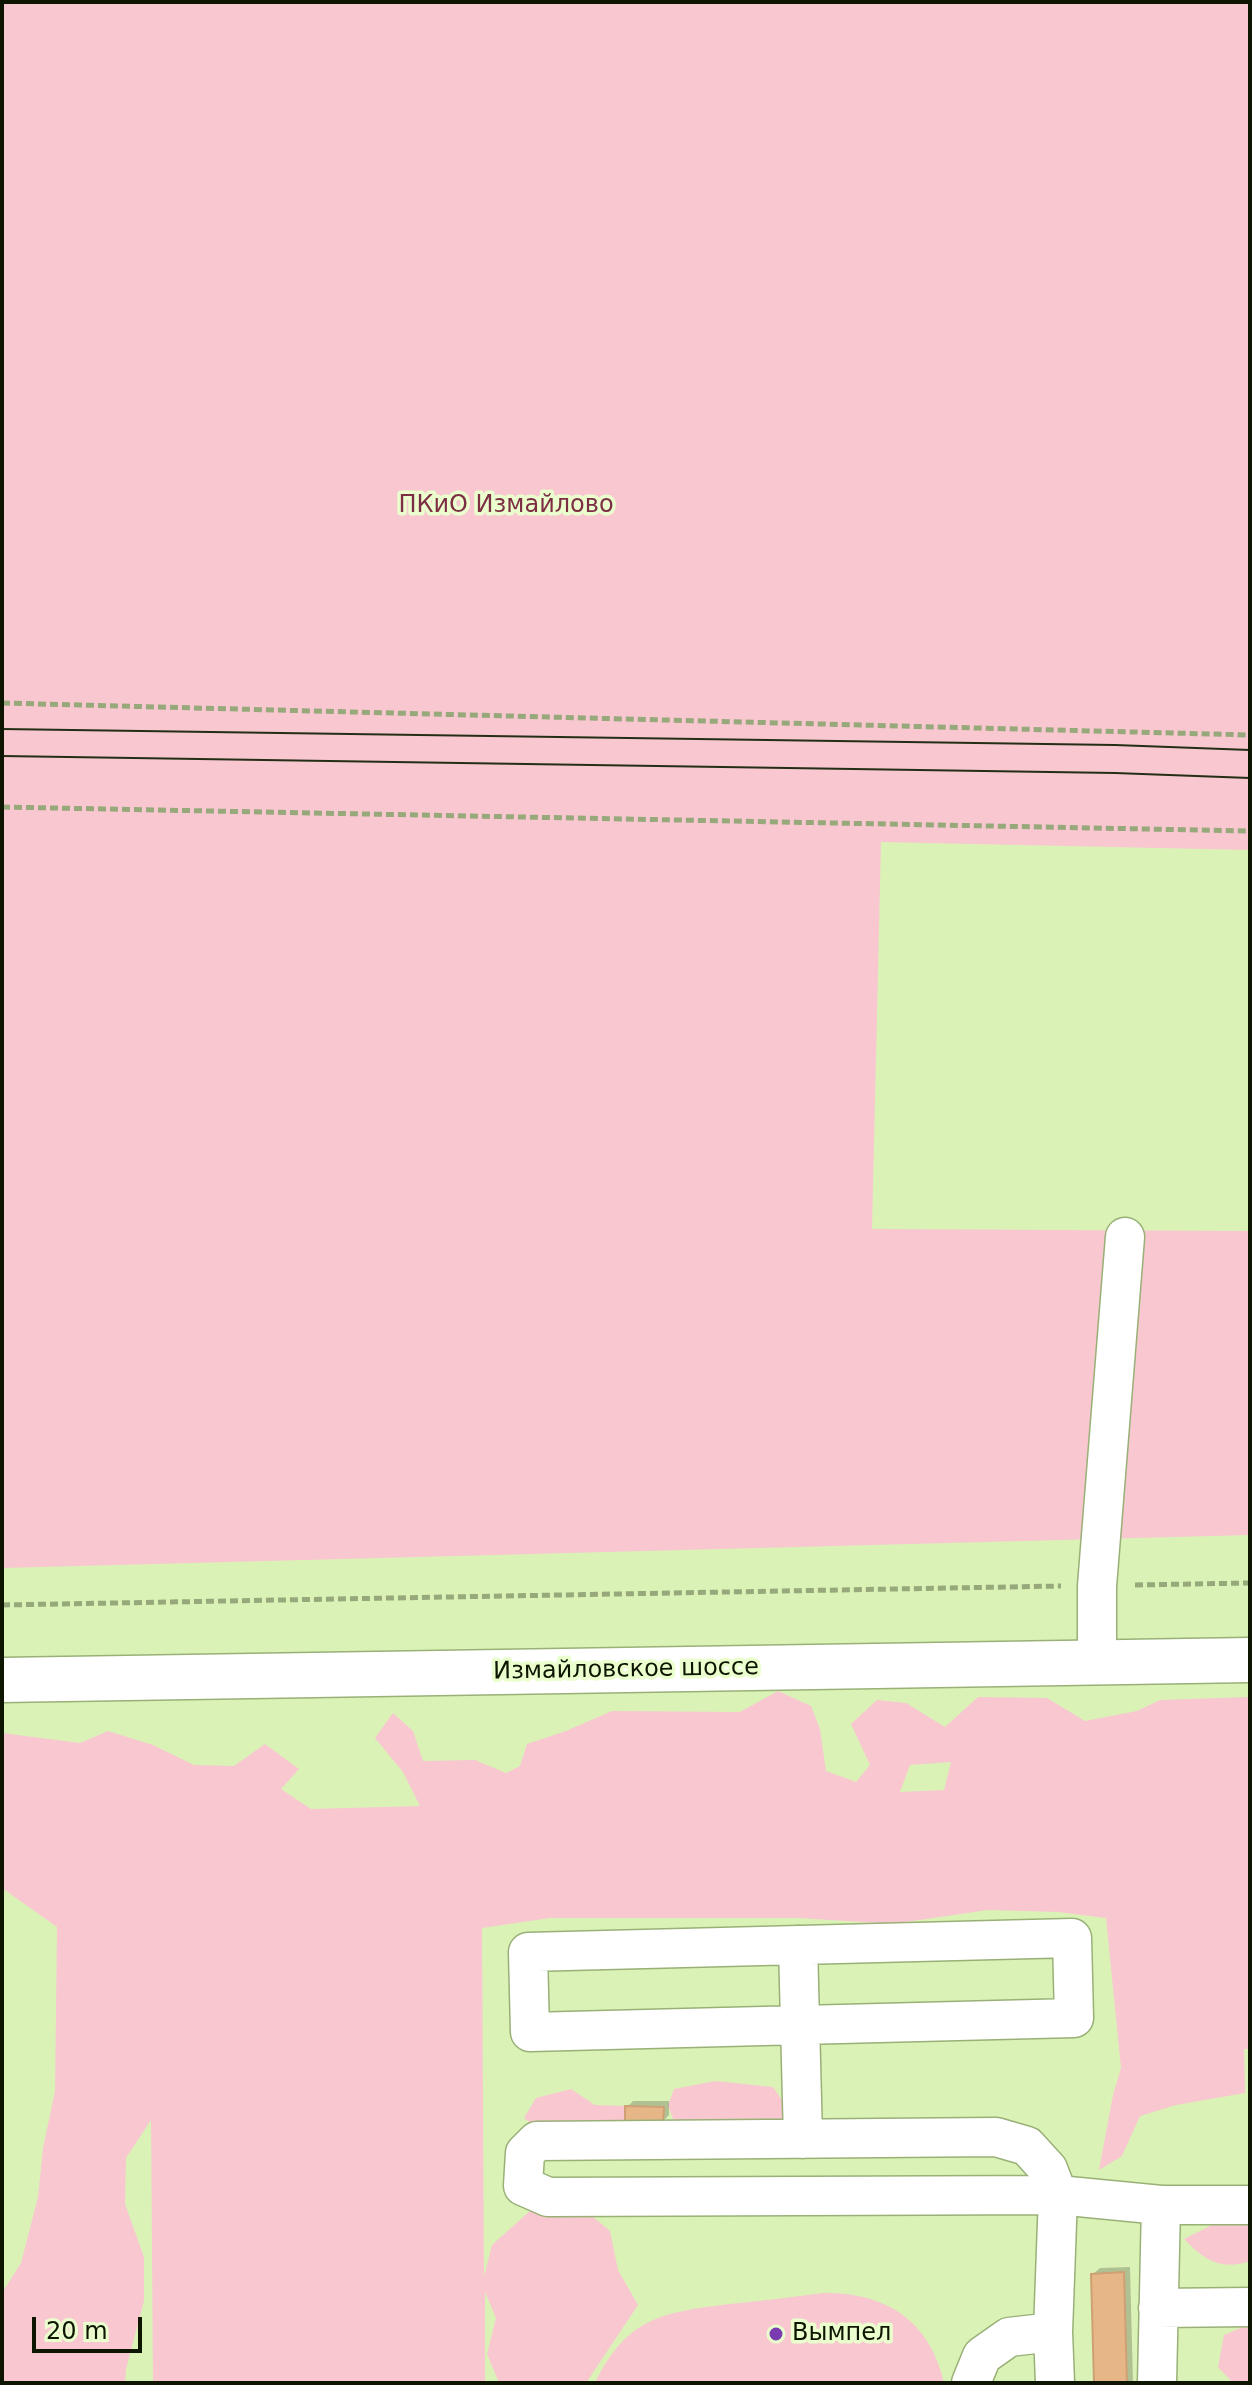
<!DOCTYPE html>
<meta charset="utf-8">
<style>
body{margin:0}
#map{position:relative;width:1252px;height:2385px;overflow:hidden;background:#dbf2b7;font-family:"DejaVu Sans",sans-serif}
canvas{display:block}
.frame{position:absolute;inset:0;border:4px solid #0e1602;pointer-events:none}
.scale{position:absolute;left:32px;top:2317px;width:110px;height:36px;box-sizing:border-box;border:4px solid #0e1602;border-top:0;padding-left:10px;font-size:24px;line-height:28px;white-space:nowrap;color:#0e1602;-webkit-text-stroke:6px #eafece;paint-order:stroke}
</style>
<div id="map">
<canvas width="1252" height="2385"></canvas>
<div class="frame"></div>
<div class="scale">20 m</div>
</div>
<script>
const c = document.querySelector('canvas').getContext('2d');
c.lineJoin = 'round';
function paint(path, color) { c.fillStyle = color; c.fill(path, 'evenodd'); }
function trace(path, color, width, dash) { c.strokeStyle = color; c.lineWidth = width; c.lineCap = dash ? 'butt' : 'round'; c.setLineDash(dash || []); c.stroke(path); }
function drawText(font, color, halo, rows, align = 'center') {
  c.font = font + ' "DejaVu Sans",sans-serif'; c.lineWidth = 7; c.setLineDash([]); c.textBaseline = 'middle'; c.strokeStyle = halo; c.fillStyle = color; for (const [text, x, y, turn = 0] of rows) {
    c.save(); c.translate(x, y); c.rotate((+turn || 0) * Math.PI / 180); c.textAlign = isNaN(turn) ? turn : align; if (halo) c.strokeText(text, 0, 0); c.fillText(text, 0, 0); c.restore();
  }
}
const green = new Path2D(`
 M2 2H1250V850L881 842 872 1229 1250 1231V1535L2 1568Z
 M778 1691 811 1706 820 1729 826 1771 856 1782 870 1765 851 1724 877 1700 906 1703 945 1727 978 1697 1047 1698 1085 1721 1137 1711 1160 1700 1250 1697V2049H1244L1245 2093 1176 2105 1140 2116 1122 2156 1099 2170 1113 2095 1121 2068 1106 1918 1058 1912 988 1910 892 1924 799 1918H550L482 1928 484 2277 492 2245 532 2209 586 2211 610 2231 618 2270 638 2305 586 2383H499L487 2354 496 2318 485 2292V2383H153L151 2120 126 2158 125 2204 144 2257V2301L126 2369 125 2383H2V2293L21 2263 38 2197 43 2148 55 2091 57 1927 2 1888V1733L80 1743 108 1731 153 1745 194 1765 234 1766 265 1744 299 1769 281 1789 311 1809 420 1806 403 1772 375 1738 393 1713 413 1731 423 1761 475 1760 506 1773 520 1766 527 1744 566 1731 612 1711 740 1712ZM951 1762 944 1790 900 1792 910 1765Z
 M715 2081 773 2087 790 2112 782 2121 675 2125 668 2105 674 2089Z
 M571 2089 595 2105 625 2106V2123L539 2129 524 2118 536 2098Z
 M1250 2219V2261C1221 2271 1204 2260 1184 2239L1216 2223Z
 M823 2293C885 2292 930 2320 944 2383H595C627 2317 664 2312 730 2304 761 2301 792 2297 823 2293Z
 M1250 2324V2383H1233L1218 2367 1224 2335Z`);
const shadow = new Path2D(`
 M633 2101H669V2115L663 2121 627 2107Z
 M1130 2267 1133 2383H1096L1093 2274 1100 2268Z`);
const building = new Path2D(`
 M625 2106 664 2107 663 2123H625Z
 M1124 2272 1127 2383H1094L1091 2274Z`);
const path = new Path2D(`
 M2 703 1250 735
 M2 807 1250 831
 M1135 1585 1250 1583
 M2 1605 1061 1586`);
const minor = new Path2D(`
 M1097 1663V1586L1125 1237
 M1072 1938 1074 2018 530 2032 528 1952Z
 M798 1945 803 2139
 M1158 2308 1250 2307
 M971 2383 982 2356 1009 2337 1053 2332
 M1055 2383 1053 2332 1058 2195 1048 2169 1027 2146 996 2137 537 2141 525 2153 523 2186 548 2197 1058 2195 1161 2205H1250
 M1157 2383 1161 2205`);
const major = new Path2D(`
 M2 1680 1250 1660`);
const tram = new Path2D(`
 M2 729 1115 745 1250 750
 M2 756 1115 773 1250 778`);
const markers = [
 [776,2334,8,"#7a3bb0"]
];
const parkNames = [
 ["ПКиО Измайлово",506,506]
];
const streetNames = [
 ["Измайловское шоссе",626,1670,-1]
];
const poiNames = [
 ["Вымпел",792,2334]
];
paint(green, '#f8c7d0');
paint(shadow, '#0003');
paint(building, '#e6b687');
trace(building, '#cea073', 2);
trace(minor, '#99b077', 41);
trace(major, '#99b077', 47);
trace(path, '#97a97b', 5, [8, 4]);
trace(minor, '#fff', 38);
trace(major, '#fff', 44);
trace(tram, '#242e16', 2);
for (const [x, y, r, color] of markers) { const dot = new Path2D(); dot.arc(x, y, r, 0, 2 * Math.PI); c.fillStyle = color; c.fill(dot); trace(dot, '#eafece', 3); }
drawText('24px', '#7e2e44', '#eafece', parkNames);
drawText('24px', '#0e1602', '#eafece', streetNames);
drawText('24px', '#0e1602', '#eafece', poiNames, 'left');
</script>
